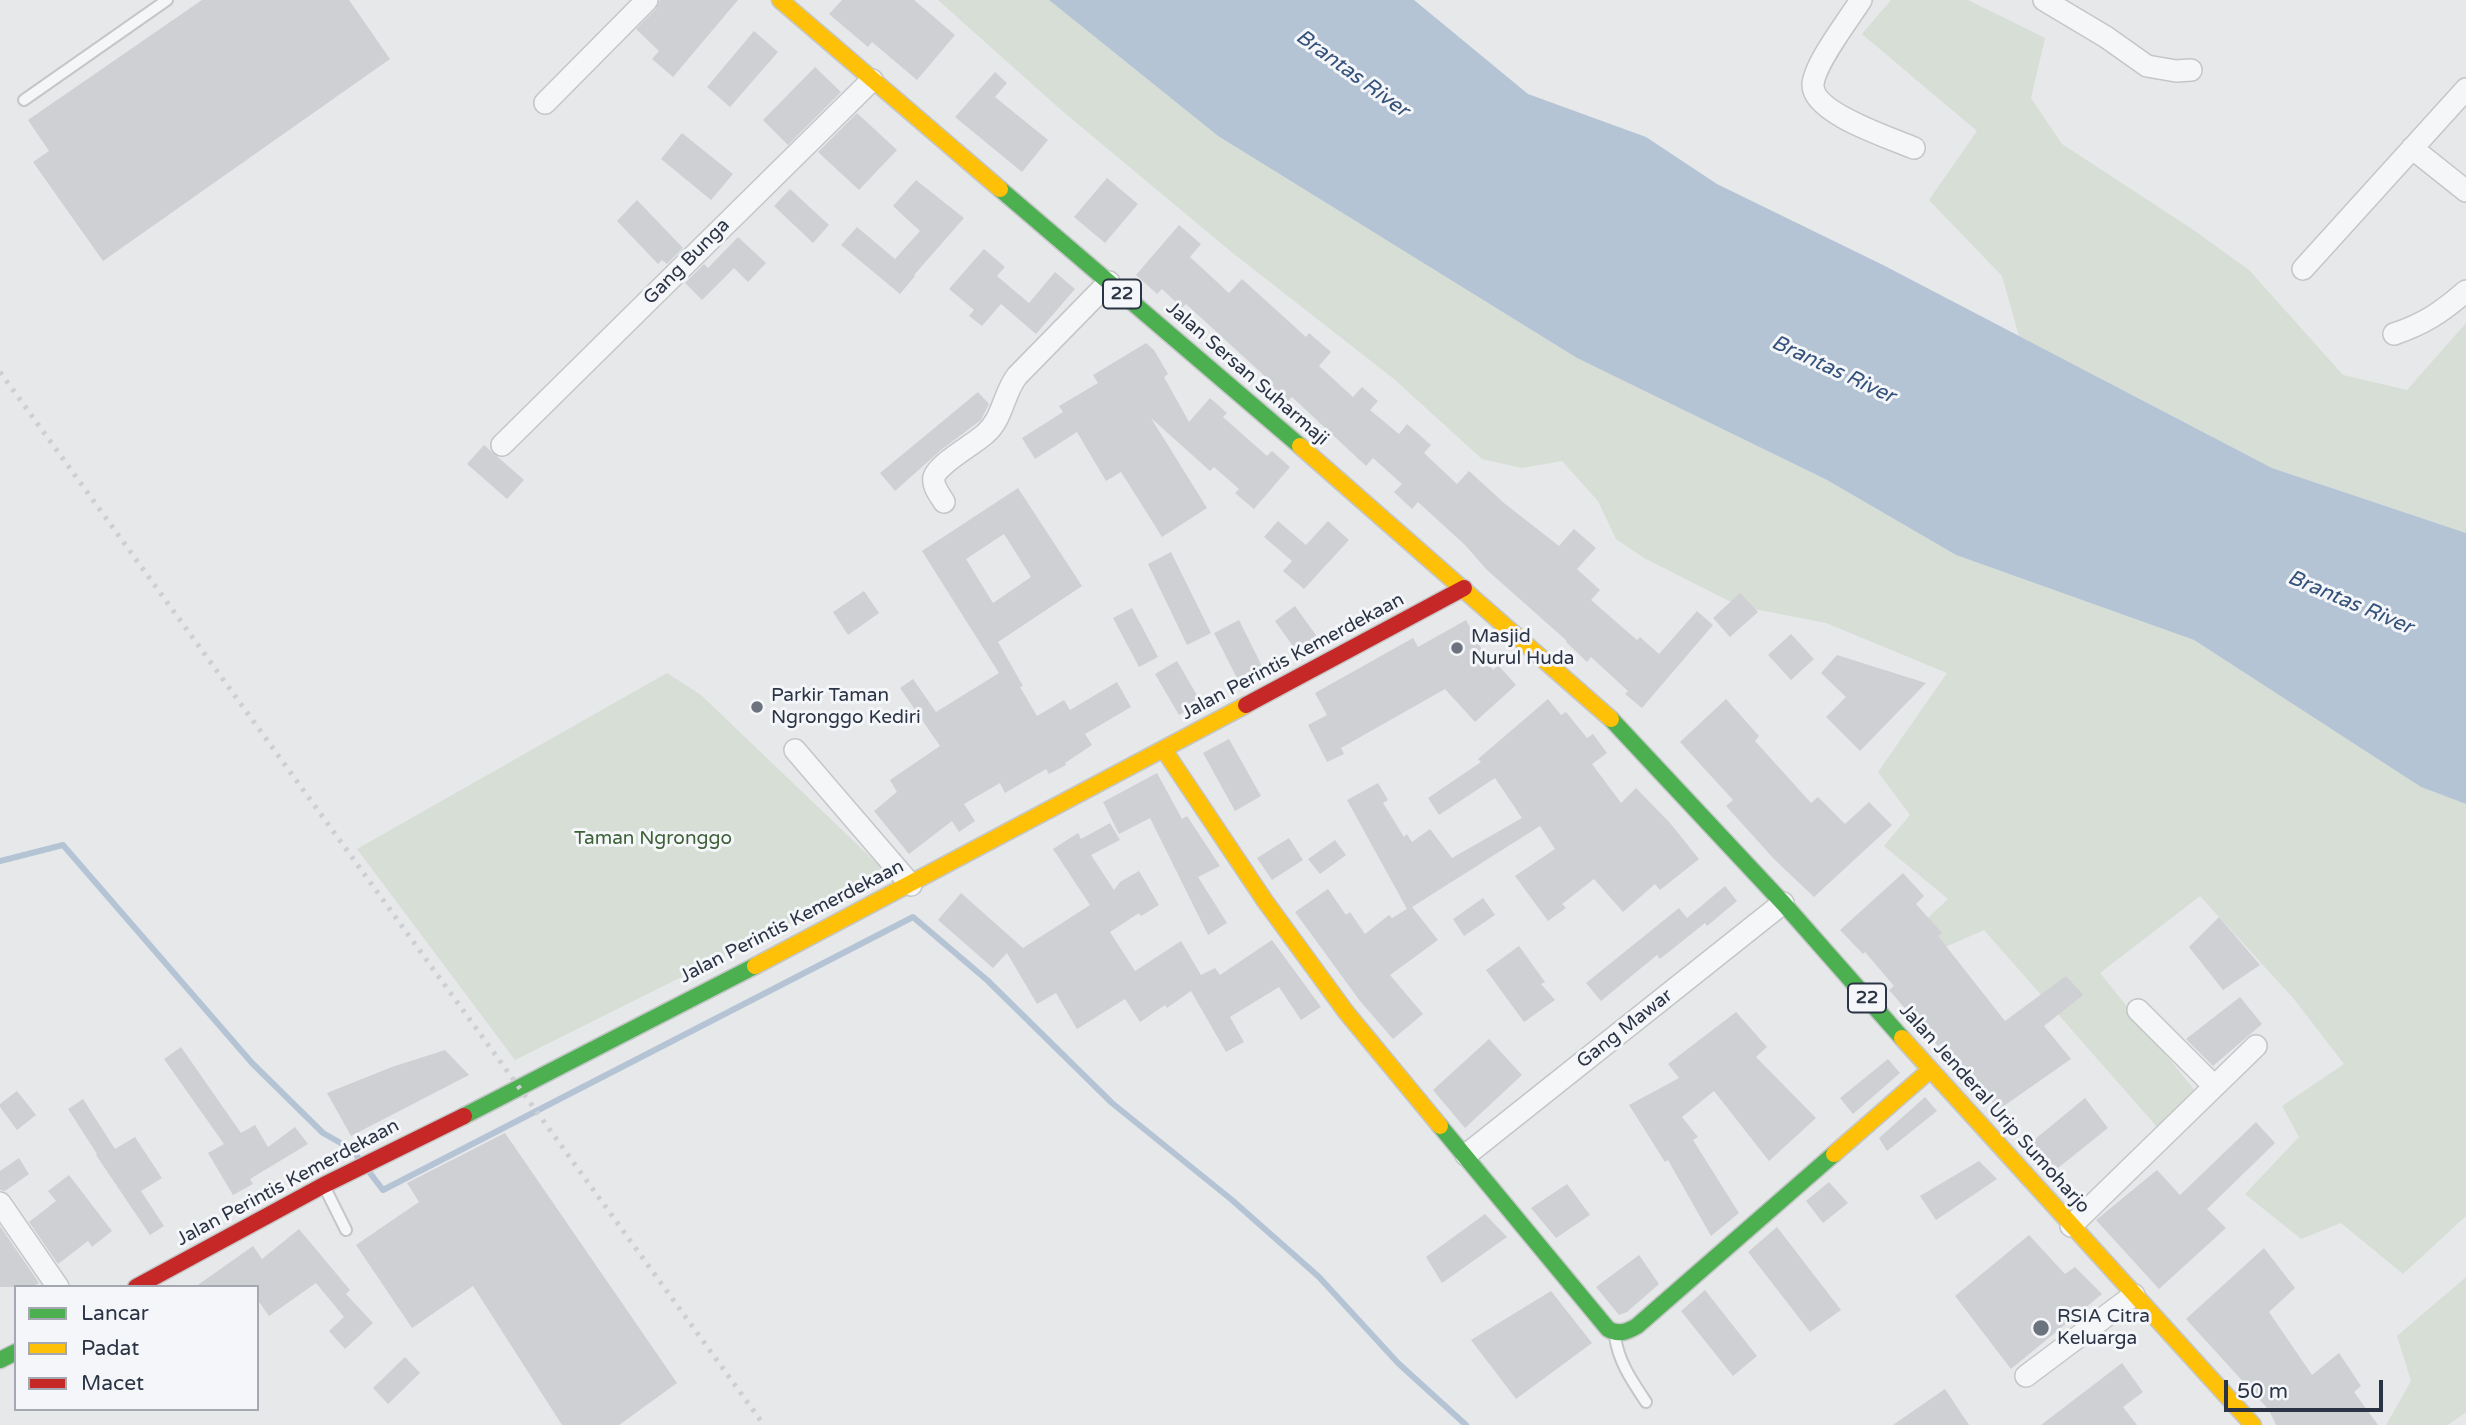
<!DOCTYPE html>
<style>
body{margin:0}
#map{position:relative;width:2466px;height:1425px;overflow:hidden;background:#e6e8ea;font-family:"Varela Round",sans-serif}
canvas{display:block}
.legend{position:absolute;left:14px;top:1285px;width:245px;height:126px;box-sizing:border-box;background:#f4f6f9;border:2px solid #a4a8b1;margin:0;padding:9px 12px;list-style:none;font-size:21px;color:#2b3445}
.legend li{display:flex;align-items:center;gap:14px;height:35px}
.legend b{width:35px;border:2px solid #a4a8b1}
.scale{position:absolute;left:2224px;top:1380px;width:159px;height:32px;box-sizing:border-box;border:4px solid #2b3445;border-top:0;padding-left:9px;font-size:21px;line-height:24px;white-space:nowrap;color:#2b3445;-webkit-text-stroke:5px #f4f6f9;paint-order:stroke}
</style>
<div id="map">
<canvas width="2466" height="1425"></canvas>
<ul class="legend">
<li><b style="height:9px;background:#4caf50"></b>Lancar</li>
<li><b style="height:9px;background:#ffc107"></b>Padat</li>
<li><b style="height:9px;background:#c62828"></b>Macet</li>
</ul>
<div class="scale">50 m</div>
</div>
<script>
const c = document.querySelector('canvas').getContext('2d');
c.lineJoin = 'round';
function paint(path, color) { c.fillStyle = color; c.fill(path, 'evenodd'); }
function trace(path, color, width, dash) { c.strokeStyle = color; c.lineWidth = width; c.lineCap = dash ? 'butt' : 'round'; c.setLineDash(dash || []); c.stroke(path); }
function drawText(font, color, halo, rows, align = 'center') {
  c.font = font + ' "Varela Round",sans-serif'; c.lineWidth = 6; c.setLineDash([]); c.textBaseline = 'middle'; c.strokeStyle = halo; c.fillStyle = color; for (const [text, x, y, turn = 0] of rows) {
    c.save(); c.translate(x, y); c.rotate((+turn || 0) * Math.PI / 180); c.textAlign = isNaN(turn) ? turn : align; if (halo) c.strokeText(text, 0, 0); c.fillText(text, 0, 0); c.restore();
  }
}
const green = new Path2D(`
 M938 0H1049L1218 136 1577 358 1827 480 1956 555 2194 640 2421 787 2466 804V1216L2403 1274 2341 1223 2301 1239 2245 1194 2299 1137 2282 1106 2344 1064 2294 999 2200 896 2100 973 2209 1108 2165 1136 1984 930 1936 951 1914 931 1948 899 1884 846 1910 815 1878 772 1947 673 1826 623 1739 606 1644 558 1616 539 1598 501 1562 461 1522 468 1482 459 1394 379 1234 254 1060 109Z
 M1891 0H1968L2045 38 2031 98 2062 144 2192 229 2249 270 2343 375 2407 390 2466 323V533L2272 468 2019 336 2002 276 1929 200 1977 131 1862 34Z
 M667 673 701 695 888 874 515 1060 357 849Z
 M2466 1277V1412L2448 1425H2386L2411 1381 2397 1336Z`);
const water = new Path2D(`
 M1049 0H1414L1528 94 1646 137 1717 184 1883 265 2272 468 2466 533V804L2421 787 2194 640 1956 555 1827 480 1577 358 1218 136Z`);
const stream = new Path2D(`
 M0 861 63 845 252 1063 323 1133 353 1150 359 1159
 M370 1173 383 1190 913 917 987 980 1112 1103 1232 1200 1319 1277 1398 1363 1466 1425`);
const building = new Path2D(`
 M202 0H349L390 59 103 261 33 162 49 151 28 120Z
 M660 0H738L673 77 652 59 659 51 636 29 656 9Z
 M842 0H914L955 35 917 80 872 42 868 47 829 14Z
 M754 31 778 52 730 107 707 87Z
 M815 67 841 92 788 145 763 120Z
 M995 72 1007 83 995 97 1048 140 1022 172 955 117Z
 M857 113 897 150 859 190 818 152Z
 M682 133 733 174 711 200 661 159Z
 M1107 178 1138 204 1105 243 1074 217Z
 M916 180 964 218 914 275 915 276 900 294 841 245 857 227 895 259 920 231 893 206Z
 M790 189 829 225 813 243 774 206Z
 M637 200 683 248 667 264 662 260 658 264 617 221Z
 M1179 225 1201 244 1190 257 1229 293 1242 279 1306 337 1309 333 1331 352 1319 366 1353 397 1362 387 1378 401 1370 410 1399 434 1407 424 1431 445 1424 453 1457 484 1469 471 1504 503 1559 546 1574 529 1596 548 1577 569 1600 590 1591 600 1637 640 1640 637 1659 654 1697 611 1713 625 1642 708 1625 694 1628 691 1591 657 1587 662 1566 642 1567 641 1487 570 1465 545 1418 502 1412 509 1394 492 1402 484 1373 458 1366 466 1292 397 1288 401 1266 382 1269 380 1186 304 1182 308 1162 289 1157 294 1136 275Z
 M738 237 766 263 748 282 734 268 702 300 685 283 704 264 708 268Z
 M984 249 1005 267 997 276 1029 303 1055 272 1075 289 1036 334 1001 304 982 326 969 316 974 310 949 289Z
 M1146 343 1154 350 1168 374 1164 377 1189 422 1210 398 1227 413 1223 417 1267 456 1272 451 1290 467 1254 509 1235 493 1239 489 1214 467 1210 471 1151 418 1207 508 1162 537 1121 472 1106 481 1077 432 1035 459 1022 438 1063 412 1059 406 1098 383 1093 375Z
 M978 392 989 404 981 420 941 450 895 491 880 473Z
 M484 445 524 480 507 499 467 464Z
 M1018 488 1082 586 998 642 1023 686 1020 687 1037 716 1064 700 1070 710 1117 682 1131 707 1085 734 1092 745 1065 763 1066 765 1049 774 1046 769 1005 793 1000 783 964 804 975 821 959 832 952 821 909 854 874 811 897 792 890 780 940 746 900 688 913 679 936 712 999 673 922 551ZM1004 534 1031 577 993 603 966 559Z
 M1278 521 1306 545 1328 521 1349 540 1304 589 1283 571 1292 561 1264 537Z
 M1171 552 1211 633 1187 645 1148 564Z
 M864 591 879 613 848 635 833 612Z
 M1740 593 1758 612 1730 637 1713 618Z
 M1295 606 1318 638 1297 652 1275 621Z
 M1132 608 1158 657 1139 667 1113 618Z
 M1239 620 1262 666 1237 678 1214 633Z
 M1466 620 1493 670 1498 665 1516 685 1475 722 1445 689 1341 748 1344 754 1327 762 1308 725 1327 715 1315 693 1413 638 1418 647Z
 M1791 634 1814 659 1791 680 1768 655Z
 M1837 655 1926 683 1860 751 1826 717 1846 697 1821 673Z
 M1177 661 1201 702 1179 715 1155 674Z
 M1548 699 1561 715 1566 712 1587 738 1593 734 1607 753 1592 764 1621 803 1636 788 1670 823 1699 859 1660 890 1655 884 1623 912 1594 879 1562 904 1566 908 1548 921 1515 876 1555 849 1540 826 1412 907 1438 940 1390 975 1423 1014 1393 1039 1360 1001 1295 912 1328 889 1346 915 1350 912 1365 934 1389 915 1392 918 1407 909 1347 800 1378 783 1388 800 1383 803 1404 837 1407 834 1412 842 1430 829 1452 858 1522 818 1495 778 1439 815 1428 798 1481 762 1478 759Z
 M1726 699 1759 736 1755 741 1811 803 1818 797 1845 824 1869 802 1892 825 1814 897 1775 860 1726 806 1733 800 1680 742Z
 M1229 739 1261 796 1235 811 1203 753Z
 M1157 773 1182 819 1187 816 1220 866 1198 877 1227 923 1208 935 1150 818 1119 834 1103 802Z
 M1110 823 1120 840 1091 855 1114 890 1120 882 1139 871 1159 905 1141 916 1139 913 1110 932 1135 971 1181 941 1201 975 1215 968 1220 975 1272 940 1321 1007 1301 1020 1279 987 1230 1017 1244 1042 1226 1052 1191 991 1167 1008 1165 1005 1140 1022 1125 999 1077 1029 1056 993 1037 1004 1007 953 993 968 938 920 961 893 1023 948 1090 905 1053 849 1078 833 1081 839Z
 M1289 838 1303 860 1272 880 1257 858Z
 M1335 840 1346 855 1320 874 1308 859Z
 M1903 873 1924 896 1916 904 1942 933 1938 936 2005 1021 2066 976 2083 995 2044 1026 2071 1059 1998 1110 1977 1082 1974 1085 1941 1044 1938 1046 1889 990 1894 986 1865 952 1863 954 1840 930Z
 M1725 886 1737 901 1707 926 1705 923 1660 959 1657 955 1601 1001 1586 983 1679 908 1687 918Z
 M1483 898 1495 915 1464 936 1453 919Z
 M2219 917 2260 965 2223 990 2189 947Z
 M1519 946 1545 982 1541 984 1555 1000 1524 1022 1486 970Z
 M2240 997 2262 1024 2213 1066 2186 1039Z
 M1736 1012 1767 1047 1756 1057 1816 1118 1769 1161 1714 1091 1682 1117 1698 1137 1693 1140 1739 1213 1711 1236 1668 1160 1665 1162 1629 1105 1679 1078 1668 1064Z
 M1489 1039 1522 1075 1465 1128 1433 1090Z
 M181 1047 241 1133 255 1125 268 1147 295 1127 308 1144 250 1179 253 1184 233 1195 208 1153 224 1144 164 1059Z
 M445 1050 469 1075 351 1136 327 1093 392 1067Z
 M1888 1059 1900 1073 1853 1114 1840 1098Z
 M17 1091 36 1115 17 1130 0 1107V1104Z
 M1925 1097 1937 1111 1887 1151 1879 1138Z
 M2085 1098 2108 1128 2053 1172 2028 1145Z
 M83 1099 115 1149 135 1137 162 1178 141 1191 164 1226 150 1235 96 1155 97 1154 68 1109Z
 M2256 1122 2275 1143 2207 1209 2226 1228 2159 1289 2096 1220 2157 1170 2180 1195Z
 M505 1133 677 1383 619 1425H562L473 1286 412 1328 356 1245 419 1202 407 1183Z
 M19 1158 29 1174 5 1191 0 1190V1171Z
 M1979 1161 1997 1179 1936 1220 1920 1196Z
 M69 1175 112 1231 92 1247 88 1241 58 1264 29 1222 56 1201 48 1191Z
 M1829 1182 1848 1203 1823 1223 1806 1201Z
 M1567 1184 1590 1215 1556 1238 1531 1208Z
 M1485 1214 1507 1237 1442 1283 1426 1257Z
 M0 1226 39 1283 32 1287H0Z
 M1777 1227 1841 1310 1810 1332 1748 1252Z
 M299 1229 350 1290 346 1294 373 1323 345 1349 329 1331 344 1317 316 1283 269 1316 257 1299V1287H195L253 1246 262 1259Z
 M2029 1235 2065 1274 2075 1267 2102 1294 2011 1369 1955 1296Z
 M2264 1248 2295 1288 2269 1312 2312 1375 2339 1353 2361 1386 2354 1392 2378 1425H2276L2269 1410 2186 1319Z
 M1639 1255 1659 1284 1627 1312 1619 1315 1596 1287Z
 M1705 1290 1757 1356 1733 1376 1681 1311Z
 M1551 1291 1592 1343 1516 1399 1471 1340Z
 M405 1357 420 1373 388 1404 373 1388Z
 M2122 1363 2143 1392 2123 1407 2137 1425H2041Z
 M1945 1389 1969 1425H1893Z`);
const lane = new Path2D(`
 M24 100 167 0
 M325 1188 346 1230
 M1615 1336C1618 1361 1632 1381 1646 1402`);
const street = new Path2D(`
 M1861 0C1849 19 1815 63 1813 84 1811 113 1891 138 1914 148
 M2044 0 2106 37 2147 66 2176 71 2191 70
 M545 103 647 0
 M2412 148 2466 191
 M2303 269 2466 89
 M2394 334C2424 324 2442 312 2466 291
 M502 445 872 80
 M944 502C940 495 932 486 934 477 939 463 973 445 985 434 1003 419 1003 394 1017 376L1109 282
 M795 750 911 885
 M2138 1010 2214 1086
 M1466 1155 1783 903
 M0 1203 58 1287
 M2071 1226 2256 1046
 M2026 1376 2134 1295`);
const fast = new Path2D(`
 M1000 189 1300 446
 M1611 719 1783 903 1902 1038
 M464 1116 755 966
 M1440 1126 1608 1329C1618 1335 1627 1332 1637 1326L1834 1154
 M0 1360 16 1352`);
const slow = new Path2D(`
 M780 0 1000 189
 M1300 446 1611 719
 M1164 750 1265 901 1346 1012 1440 1126
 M755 966 1246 705
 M1902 1038 2253 1425
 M1834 1154 1930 1070`);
const jam = new Path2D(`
 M1246 705 1464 588
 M136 1287 324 1185 464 1116`);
const rail = new Path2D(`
 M0 372 764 1425`);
const markers = [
 [1457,648,7,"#6c737f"],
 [757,707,7,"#6c737f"],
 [2041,1328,9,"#6c737f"]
];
const shields = [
 [1122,294,38],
 [1867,998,38]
];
const shieldNames = [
 ["22",1122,294],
 ["22",1867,998]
];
const streetNames = [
 ["Gang Bunga",687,262,-45],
 ["Jalan Sersan Suharmaji",1247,374,41],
 ["Jalan Perintis Kemerdekaan",1293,657,-28],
 ["Jalan Perintis Kemerdekaan",792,922,-27],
 ["Gang Mawar",1625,1029,-38],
 ["Jalan Jenderal Urip Sumoharjo",1994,1109,48],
 ["Jalan Perintis Kemerdekaan",288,1183,-28]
];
const poiNames = [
 ["Masjid",1471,637],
 ["Nurul Huda",1471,659],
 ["Parkir Taman",771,696],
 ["Ngronggo Kediri",771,718],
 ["RSIA Citra",2057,1317],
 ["Keluarga",2057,1339]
];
const parkNames = [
 ["Taman Ngronggo",653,839]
];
const waterNames = [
 ["Brantas River",1352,74,36],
 ["Brantas River",1833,370,25],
 ["Brantas River",2350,603,23]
];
paint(green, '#d6ded6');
paint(water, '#b4c4d5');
trace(stream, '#b4c4d5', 6);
paint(building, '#ced0d3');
trace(lane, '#c4c6c8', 14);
trace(street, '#c4c6c8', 24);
trace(fast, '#c4c6c8', 19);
trace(slow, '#c4c6c8', 19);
trace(jam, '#c4c6c8', 19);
trace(lane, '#f5f6f7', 10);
trace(street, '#f5f6f7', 21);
trace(fast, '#4caf50', 16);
trace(slow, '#ffc107', 16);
trace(jam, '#c62828', 16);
trace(rail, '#cecfd2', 5, [3.5, 7]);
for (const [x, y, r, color] of markers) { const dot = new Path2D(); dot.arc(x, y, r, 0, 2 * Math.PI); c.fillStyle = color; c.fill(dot); trace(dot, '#f4f6f9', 2.5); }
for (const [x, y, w] of shields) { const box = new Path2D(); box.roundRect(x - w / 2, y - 14.5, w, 29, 5); c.fillStyle = '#f4f6f9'; c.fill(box); trace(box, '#2b3445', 2); }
drawText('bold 18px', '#2b3445', null, shieldNames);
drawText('19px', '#2b3445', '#f4f6f9', streetNames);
drawText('19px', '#2b3445', '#f4f6f9', poiNames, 'left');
drawText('19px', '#3f6138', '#f4f6f9', parkNames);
drawText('italic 21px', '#34527a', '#f4f6f9', waterNames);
</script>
